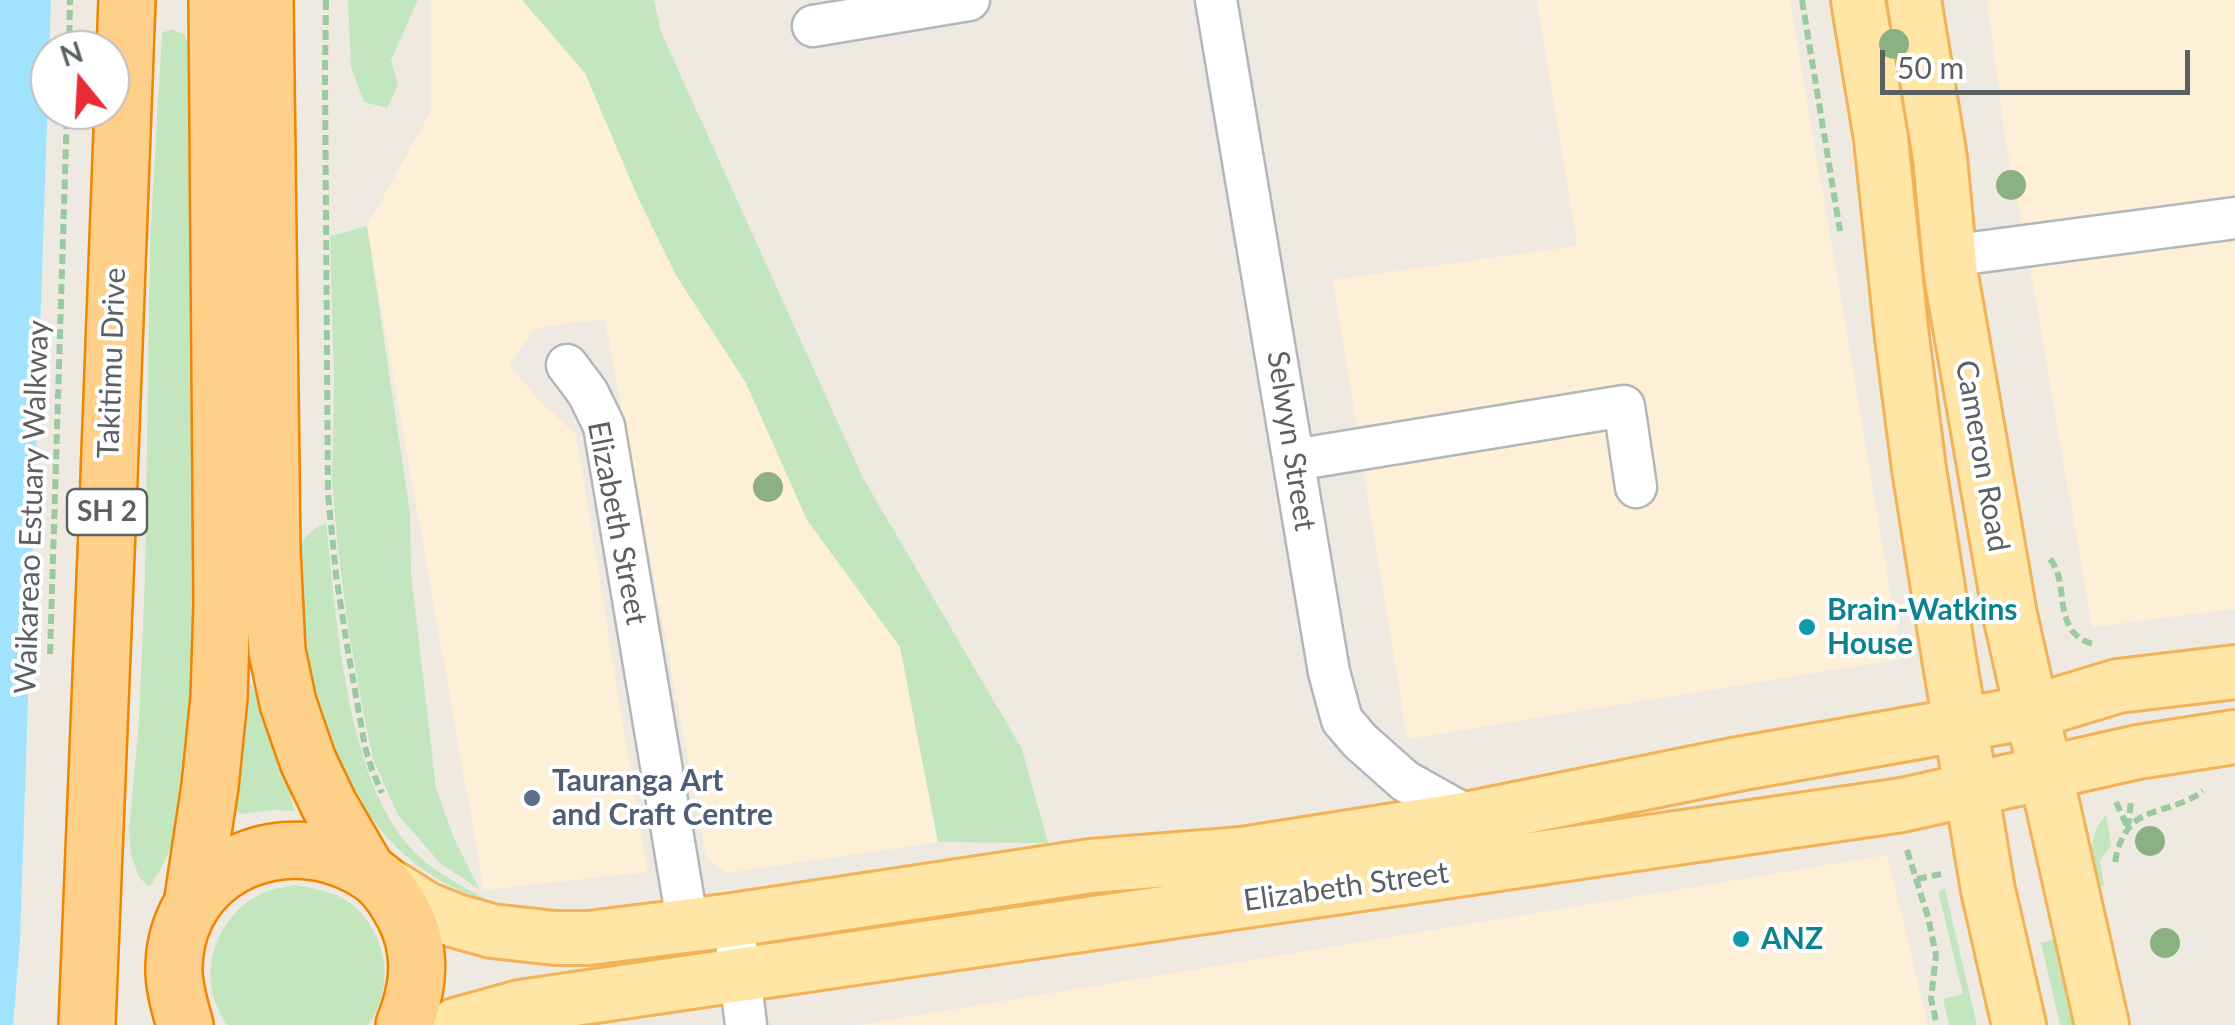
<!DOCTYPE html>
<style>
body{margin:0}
#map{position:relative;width:2235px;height:1025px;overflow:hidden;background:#eeeae2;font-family:Lato,sans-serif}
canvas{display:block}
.north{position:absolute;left:30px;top:30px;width:100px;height:100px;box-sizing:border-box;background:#fff;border:2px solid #bdbfc1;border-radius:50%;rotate:342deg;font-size:28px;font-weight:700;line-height:40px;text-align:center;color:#5b6063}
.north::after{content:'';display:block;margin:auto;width:35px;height:45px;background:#ea2c37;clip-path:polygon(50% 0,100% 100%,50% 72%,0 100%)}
.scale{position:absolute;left:1880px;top:50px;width:310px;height:45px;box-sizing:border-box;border:5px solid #5b6063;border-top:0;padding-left:12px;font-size:30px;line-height:35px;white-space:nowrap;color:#5b6063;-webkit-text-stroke:8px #fff;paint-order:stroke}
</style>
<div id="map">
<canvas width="2235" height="1025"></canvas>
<div class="north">N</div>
<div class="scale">50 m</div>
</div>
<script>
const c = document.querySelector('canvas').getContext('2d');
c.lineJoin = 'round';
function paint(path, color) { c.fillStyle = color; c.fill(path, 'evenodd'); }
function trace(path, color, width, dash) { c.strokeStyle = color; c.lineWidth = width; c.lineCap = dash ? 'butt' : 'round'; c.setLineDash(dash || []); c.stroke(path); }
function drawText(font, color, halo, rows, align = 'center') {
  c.font = font + ' Lato,sans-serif'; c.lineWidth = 8; c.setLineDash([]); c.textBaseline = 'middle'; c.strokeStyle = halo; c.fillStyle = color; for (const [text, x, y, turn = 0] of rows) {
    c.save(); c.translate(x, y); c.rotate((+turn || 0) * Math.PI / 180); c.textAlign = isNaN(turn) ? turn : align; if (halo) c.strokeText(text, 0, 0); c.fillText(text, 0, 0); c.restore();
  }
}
const commercial = new Path2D(`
 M431 0H522L585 73 639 200 677 277 746 383 807 520 900 647 938 842 727 873 707 859 605 320 566 323 533 330 509 365 540 401 576 435 647 872 484 890 367 226 431 111Z
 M1537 0H1790L1902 659 1407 739 1333 280 1577 246Z
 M1987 0H2235V609L2092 627 2026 245 2005 137Z
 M1887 855 1928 1025H858L1585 905Z`);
const green = new Path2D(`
 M348 0H418L391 60 398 85 387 108 364 102 351 68Z
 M522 0H654L661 32 863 478 1022 749 1048 843 938 842 900 647 807 520 746 383 677 277 639 200 585 73Z
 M172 29 185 35 190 54 195 650C193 718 193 832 149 887L139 877 131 855 129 830 139 721 145 576 150 242 162 33Z
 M367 226 410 513 411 573 436 788 453 836 479 889 441 864 398 815 374 762 366 727 349 633 338 550 332 481 334 384 330 236Z
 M326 523C337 619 346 792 421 858 440 875 464 887 486 899V901C441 886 405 861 375 823 341 778 316 718 304 663 299 642 301 617 300 594 298 562 291 538 326 523Z
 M245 675 252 685 290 792 294 811 272 810 241 814 237 811Z
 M2106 814 2111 845 2100 861 2104 886 2094 888C2089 860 2088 837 2106 814Z
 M296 885C317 889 338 892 354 906 388 936 395 989 368 1025H227C223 1018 218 1011 216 1004 199 961 223 910 265 892 275 888 286 887 296 885Z
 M1945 889 1977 1025H1949L1943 999 1963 994 1938 891Z
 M2059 938 2081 1025H2060L2041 943Z`);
const water = new Path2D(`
 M0 0H51L20 941 13 1025H0Z`);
const path = new Path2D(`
 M326 0 325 76 328 494 336 575 348 651 365 747 372 770 382 793
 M1802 0 1840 231
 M69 50 70 0
 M2050 559C2071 584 2050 632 2093 644
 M1867 611 1896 607
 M50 654 67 110
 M2116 802 2128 828
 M2128 828 2131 801
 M1907 850 1928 917 1936 955 1931 999 1937 1025
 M2115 862C2126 800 2165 819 2203 791
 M1917 879 1941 874`);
const minor = new Path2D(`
 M1216 0 1329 672 1342 720 1360 741 1405 781 1471 818
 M813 26 969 0
 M1949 256 2235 218
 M567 365 588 393 604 426 688 926
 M1294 460 1624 406 1636 487
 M737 950 746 1025`);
const major = new Path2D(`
 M1858 0 1881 139 1902 337 1919 469 1950 664 1988 890 2019 1025
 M1914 0 1940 158 1951 275 2010 615 2102 1025
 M380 880 426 909 456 921 492 931 555 938H589L733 920 1091 866 1242 854 1471 818 1738 764 2032 712 2118 686 2235 672
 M455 1025 520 1007 1902 805 2138 752 2235 737`);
const highway = new Path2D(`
 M265 0 272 551 277 651 288 703 308 761 329 805 368 872
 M192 905 210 786 219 698 222 604 217 0
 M87 1025C103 683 113 342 127 0
 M185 1025C180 1008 175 991 174 973 172 886 250 834 330 855 348 860 370 870 383 884 392 893 398 904 404 915 423 952 419 988 404 1025`);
const trees = [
 [1894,44],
 [2011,185],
 [768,487],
 [2150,841],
 [2165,943]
];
const markers = [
 [1807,627,10,"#0f9aa8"],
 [532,798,10,"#5c6f8a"],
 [1741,939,10,"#0f9aa8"]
];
const shields = [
 [107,512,80]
];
const shieldNames = [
 ["SH 2",107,512]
];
const streetNames = [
 ["Takitimu Drive",112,363,-88],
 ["Selwyn Street",1291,441,81],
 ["Cameron Road",1982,456,80],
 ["Waikareao Estuary Walkway",32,507,-88],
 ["Elizabeth Street",617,523,79],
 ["Elizabeth Street",1346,887,-8]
];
const cultureNames = [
 ["Brain-Watkins",1827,610],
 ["House",1827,644],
 ["ANZ",1761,939]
];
const serviceNames = [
 ["Tauranga Art",552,781],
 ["and Craft Centre",552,815]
];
paint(commercial, '#fef0d7');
paint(green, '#c4e6be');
paint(water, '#a1e3ff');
trace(minor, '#b3b6ba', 45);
trace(major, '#f2b257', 58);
trace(highway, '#f08500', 60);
trace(path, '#99caa0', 6, [10, 5]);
trace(minor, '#fff', 40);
trace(major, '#ffe5a6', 52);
trace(highway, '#fed08a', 55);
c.fillStyle = '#8bb182';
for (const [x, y] of trees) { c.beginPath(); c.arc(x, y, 15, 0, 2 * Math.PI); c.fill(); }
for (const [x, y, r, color] of markers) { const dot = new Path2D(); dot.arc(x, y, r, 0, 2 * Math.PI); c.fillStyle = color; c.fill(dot); trace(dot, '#fff', 4); }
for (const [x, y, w] of shields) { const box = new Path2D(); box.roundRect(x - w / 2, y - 23, w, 46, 8); c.fillStyle = '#fff'; c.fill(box); trace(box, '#5b6063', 2.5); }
drawText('bold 28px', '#5b6063', null, shieldNames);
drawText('30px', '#5b6063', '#fff', streetNames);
drawText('bold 30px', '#0d838f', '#fff', cultureNames, 'left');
drawText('bold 30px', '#4e5e75', '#fff', serviceNames, 'left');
</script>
